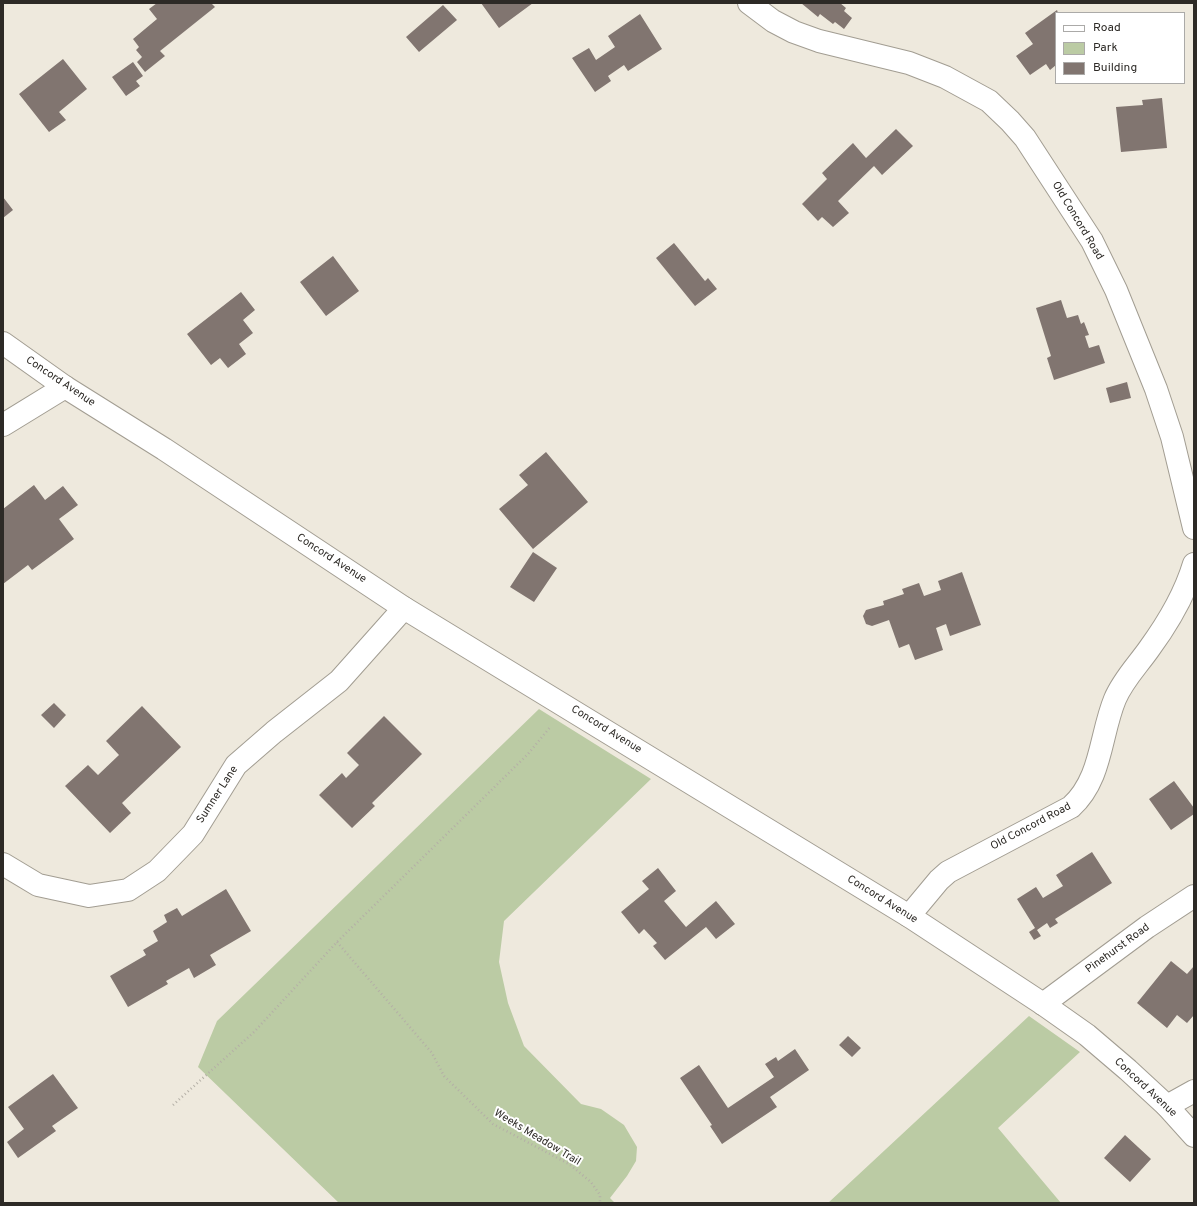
<!DOCTYPE html>
<style>
body{margin:0}
#map{position:relative;width:1197px;height:1206px;overflow:hidden;background:#eee9dd;font-family:Overpass,sans-serif}
canvas{display:block}
.frame{position:absolute;inset:0;border:4px solid #2d2a26;pointer-events:none}
.legend{position:absolute;left:1055px;top:12px;width:130px;height:72px;box-sizing:border-box;background:#fff;border:1px solid #abaaa8;margin:0;padding:5px 7px;list-style:none;font-size:12px;color:#2d2a26}
.legend li{display:flex;align-items:center;gap:8px;height:20px}
.legend b{width:20px;border:1px solid #abaaa8}
</style>
<div id="map">
<canvas width="1197" height="1206"></canvas>
<div class="frame"></div>
<ul class="legend">
<li><b style="height:5px;background:#fff"></b>Road</li>
<li><b style="height:11px;background:#bbcba4"></b>Park</li>
<li><b style="height:11px;background:#817570"></b>Building</li>
</ul>
</div>
<script>
const c = document.querySelector('canvas').getContext('2d');
c.lineJoin = 'round';
function paint(path, color) { c.fillStyle = color; c.fill(path, 'evenodd'); }
function trace(path, color, width, dash) { c.strokeStyle = color; c.lineWidth = width; c.lineCap = dash ? 'butt' : 'round'; c.setLineDash(dash || []); c.stroke(path); }
function drawText(font, color, halo, rows, align = 'center') {
  c.font = font + ' Overpass,sans-serif'; c.lineWidth = 4; c.setLineDash([]); c.textBaseline = 'middle'; c.strokeStyle = halo; c.fillStyle = color; for (const [text, x, y, turn = 0] of rows) {
    c.save(); c.translate(x, y); c.rotate((+turn || 0) * Math.PI / 180); c.textAlign = isNaN(turn) ? turn : align; if (halo) c.strokeText(text, 0, 0); c.fillText(text, 0, 0); c.restore();
  }
}
const green = new Path2D(`
 M539 709 651 779 504 921 499 962 508 1003 524 1046 581 1104 601 1109 624 1125 637 1147 636 1161 627 1176 610 1198 615 1203H339L198 1067 217 1021Z
 M1029 1016 1080 1052 998 1128 1061 1203H828Z`);
const building = new Path2D(`
 M157 3H211L215 7 160 51 165 56 145 72 137 62 142 57 136 50 139 47 133 39 157 19 149 9Z
 M481 3H533L499 28Z
 M801 3H840L846 8 844 11 852 18 844 29 835 22 833 24 820 14 818 17Z
 M443 5 457 20 419 52 406 37Z
 M1057 10 1058 13H1056V65L1050 70 1046 64 1030 75 1016 56 1033 44 1025 33Z
 M640 14 662 49 628 71 624 65 608 76 611 81 595 92 572 58 589 48 596 60 615 47 608 36Z
 M63 59 87 89 59 112 66 120 49 132 19 94Z
 M133 62 143 76 136 81 140 86 126 96 112 77Z
 M1162 98 1167 148 1121 152 1116 107 1143 105 1142 100Z
 M896 129 913 146 882 175 874 166 838 201 849 213 833 227 822 217 818 221 802 204 827 179 822 173 853 143 866 158Z
 M3 197 13 210 3 218Z
 M674 243 705 281 708 278 717 289 695 306 656 258Z
 M333 256 359 291 326 316 300 282Z
 M241 292 255 310 243 320 253 333 239 344 246 354 228 368 220 358 211 365 187 334Z
 M1061 300 1067 318 1078 315 1081 324 1084 322 1089 335 1085 336 1089 348 1099 345 1105 363 1054 380 1047 358 1051 356 1036 308Z
 M1127 382 1131 398 1110 403 1106 388Z
 M546 452 588 502 533 549 499 509 528 485 519 475Z
 M34 485 45 500 63 486 78 505 59 519 74 539 32 570 28 565 3 584V509Z
 M533 552 557 568 534 602 510 587Z
 M962 572 981 625 950 636 946 624 936 628 943 650 915 660 909 644 899 648 889 620 872 626 866 624 863 616 866 610 884 605 883 601 904 594 902 589 919 583 924 596 941 590 938 581Z
 M54 703 66 715 54 728 41 715Z
 M142 706 181 747 122 803 131 813 110 833 65 786 88 765 98 775 119 755 106 741Z
 M384 716 422 754 372 803 375 806 352 828 319 795 342 773 346 778 359 765 347 753Z
 M1174 781 1194 808V814L1171 830 1149 799Z
 M1092 852 1112 883 1055 919 1058 923 1050 928 1047 923 1037 930 1041 936 1034 940 1029 932 1035 928 1017 899 1036 887 1043 898 1063 886 1056 875Z
 M658 868 676 891 664 901 686 927 716 901 735 924 716 939 706 927 665 960 653 946 657 943 644 929 639 934 621 912 649 889 642 881Z
 M226 889 251 931 210 955 216 965 194 978 189 968 166 981 168 984 128 1007 110 976 146 955 143 950 158 941 153 931 167 922 164 915 177 908 182 916Z
 M1171 961 1187 974 1194 966V1015L1187 1023 1177 1015 1167 1028 1137 1003Z
 M848 1036 861 1048 852 1057 839 1045Z
 M795 1049 809 1070 770 1097 777 1107 722 1144 710 1126 712 1125 680 1078 699 1065 728 1108 774 1077 765 1064 776 1057 778 1061Z
 M53 1074 78 1108 52 1126 56 1131 18 1158 7 1142 24 1129 8 1107Z
 M1125 1135 1151 1159 1130 1182 1104 1158Z`);
const path = new Path2D(`
 M337 942 432 1053 444 1076 493 1124 569 1164 591 1182 600 1195V1203
 M173 1105 254 1032 337 942 528 754 551 726`);
const street = new Path2D(`
 M749 3 773 21 794 32 819 41 909 63 945 77 989 101 1010 121 1025 138 1092 241 1116 290 1156 389 1172 437 1194 528
 M3 425 65 387
 M3 864 38 885 89 896 128 890 157 871 193 834 236 765 274 732 339 681 404 608
 M909 916 939 880 948 872 1071 807C1102 779 1100 735 1115 699 1123 680 1137 666 1149 649 1168 623 1185 594 1194 564
 M1043 1004 1147 927 1194 896
 M1167 1106 1194 1091`);
const secondary = new Path2D(`
 M3 343 65 387 164 449 404 608 909 916 1043 1004 1087 1035 1128 1070 1167 1106 1194 1136`);
const streetNames = [
 ["Old Concord Road",1077,221,59],
 ["Concord Avenue",60,382,34],
 ["Concord Avenue",331,559,33],
 ["Concord Avenue",606,730,32],
 ["Sumner Lane",218,795,-57],
 ["Old Concord Road",1031,827,-28],
 ["Concord Avenue",882,900,32],
 ["Pinehurst Road",1118,949,-36],
 ["Concord Avenue",1145,1088,43],
 ["Weeks Meadow Trail",537,1138,31]
];
paint(green, '#bbcba4');
paint(building, '#817570');
trace(street, '#a29d92', 24);
trace(secondary, '#a29d92', 24);
trace(path, '#b4afa6', 2.5, [1, 3]);
trace(street, '#fff', 22);
trace(secondary, '#fff', 22);
drawText('11px', '#2d2a26', '#fff', streetNames);
</script>
